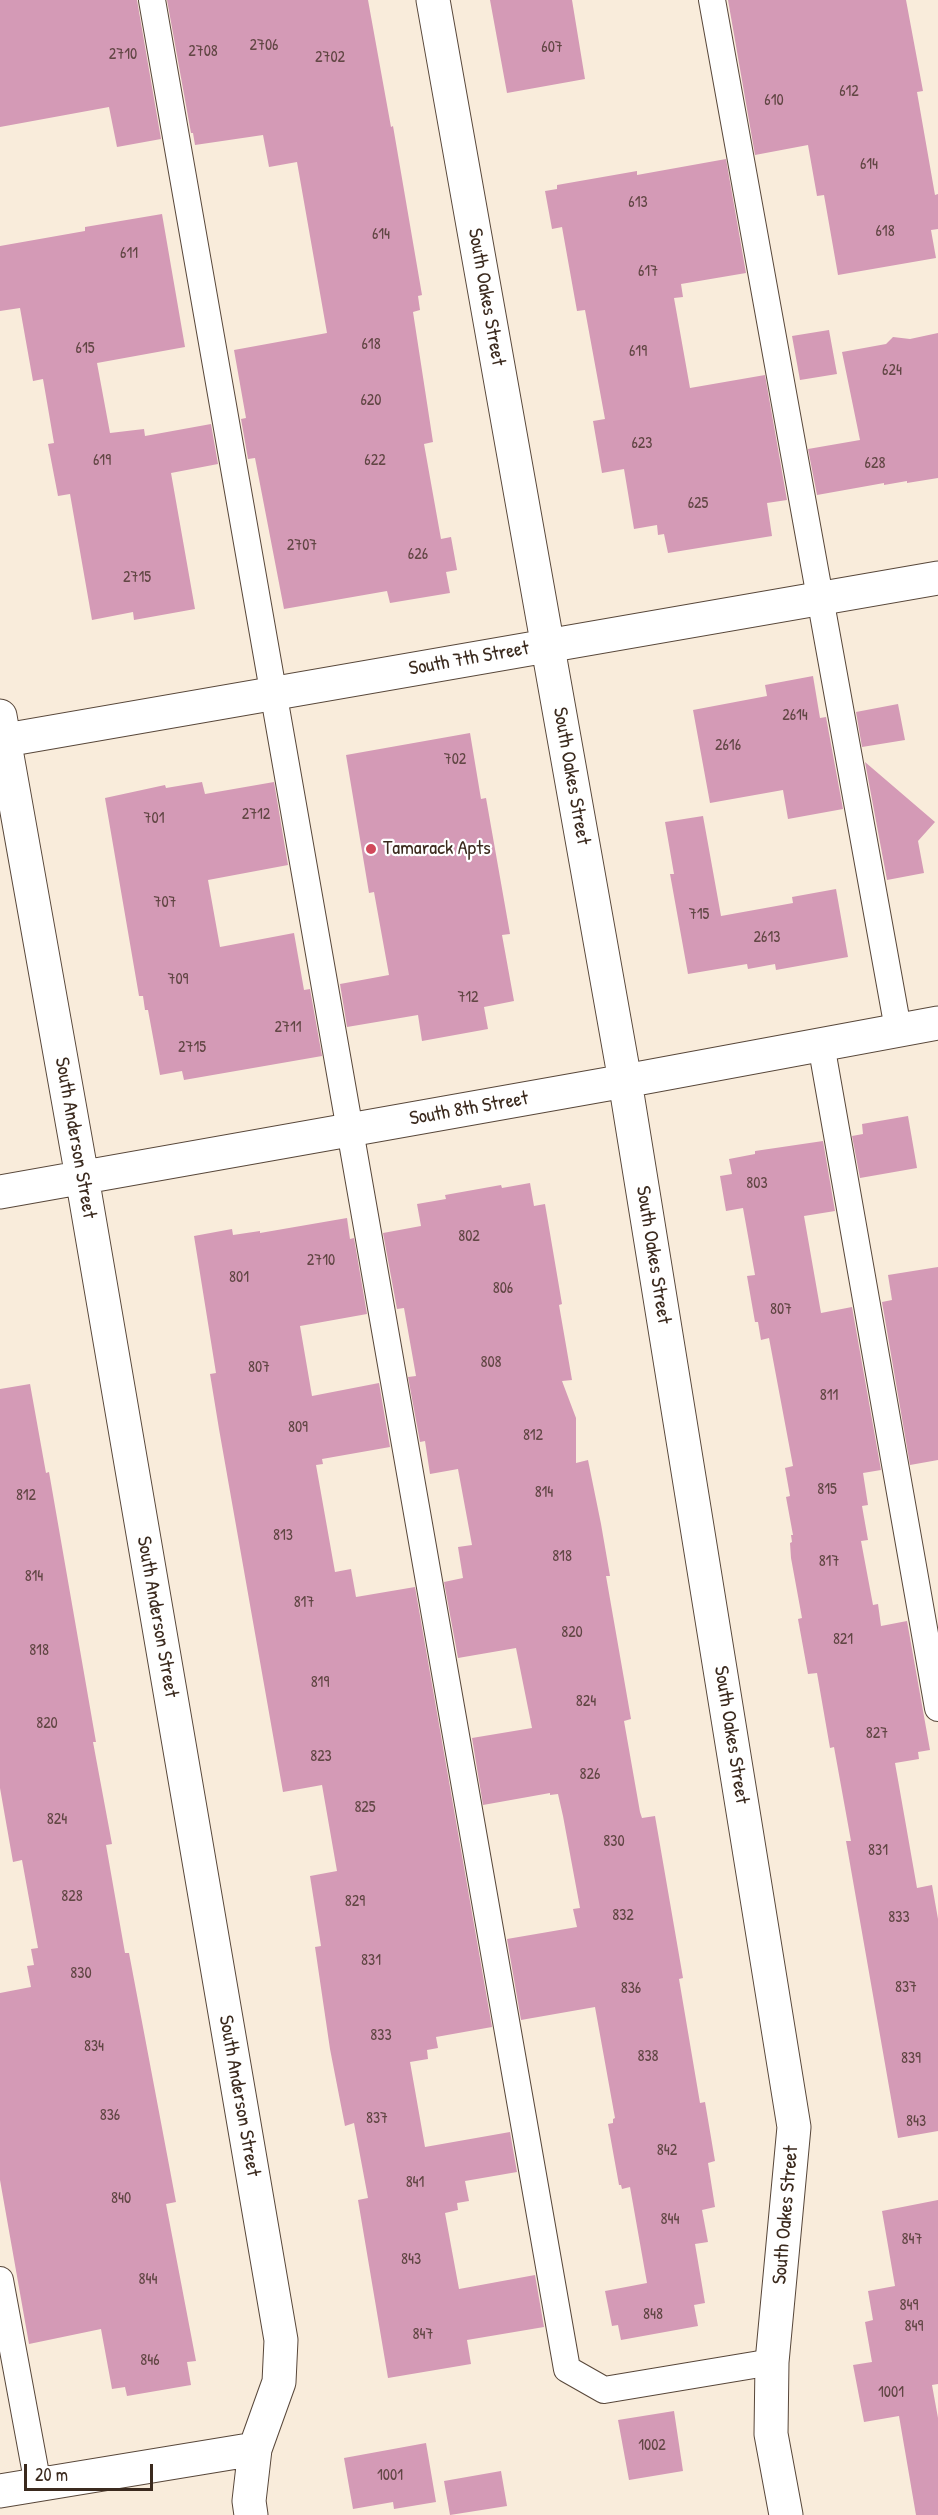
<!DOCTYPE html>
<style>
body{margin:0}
#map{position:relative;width:938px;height:2515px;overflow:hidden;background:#f9ecdb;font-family:"Patrick Hand",sans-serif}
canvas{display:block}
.scale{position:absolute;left:24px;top:2464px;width:129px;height:27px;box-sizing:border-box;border:3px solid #3b2a1e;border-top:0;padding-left:8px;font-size:18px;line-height:21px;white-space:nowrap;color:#3b2a1e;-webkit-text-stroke:4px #fff;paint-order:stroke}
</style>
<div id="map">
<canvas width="938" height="2515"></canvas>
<div class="scale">20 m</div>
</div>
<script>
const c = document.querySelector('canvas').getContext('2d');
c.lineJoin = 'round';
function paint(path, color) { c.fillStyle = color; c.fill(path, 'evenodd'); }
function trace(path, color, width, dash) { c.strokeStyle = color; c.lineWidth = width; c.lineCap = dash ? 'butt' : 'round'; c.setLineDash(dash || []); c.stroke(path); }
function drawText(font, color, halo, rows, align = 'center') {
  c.font = font + ' "Patrick Hand",sans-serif'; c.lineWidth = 4.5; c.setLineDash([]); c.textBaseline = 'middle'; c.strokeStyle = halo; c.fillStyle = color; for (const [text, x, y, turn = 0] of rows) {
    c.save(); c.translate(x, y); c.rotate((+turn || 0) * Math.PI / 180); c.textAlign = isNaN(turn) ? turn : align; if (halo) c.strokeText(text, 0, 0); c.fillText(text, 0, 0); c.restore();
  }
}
const building = new Path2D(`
 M0 0H137L161 139 117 147 109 107 0 127Z
 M167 0H368L391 127 393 126 422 295 418 296 420 310 413 312 433 442 424 444 441 539 451 537 457 570 446 572 450 593 390 603 387 591 284 609 255 458 248 459 241 419 246 418 234 350 327 333 297 162 269 167 263 135 195 145 193 133H191Z
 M490 0H572L585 79 507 93Z
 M728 0H906L923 91 917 92 935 195 938 194V229L931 230 936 258 838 275 824 195 817 196 808 145 755 155Z
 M726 159 746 273 681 284 683 297 674 298 690 388 765 375 787 500 767 503 772 536 668 553 664 534 658 535 657 525 634 529 624 469 602 473 593 421 605 419 585 310 577 311 562 227 552 229 545 191 557 189V185L637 171V175Z
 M162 214 185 347 97 363 110 433 144 429 145 436 211 424 218 464 171 473 195 609 134 620 133 612 92 620 70 494 58 496 48 444 54 443 43 379 33 381 20 308 0 311V246L85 231V227Z
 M829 330 837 374 800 380 792 336Z
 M938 333V478L907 483V481L884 485V483L817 495 808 449 860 440 842 352 886 344 893 337 910 339Z
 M813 676 820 718 826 717 843 809 788 819 783 790 710 803 693 710 767 696 765 685Z
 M898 704 905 740 862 747 856 712Z
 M470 733 481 799 486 798 510 934 502 935 514 1001 484 1007 488 1029 422 1041 418 1015 347 1027 340 984 389 975 374 892 369 893 346 755Z
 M865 762 935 822 918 841 924 873 887 880Z
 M202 782 205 794 274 782 288 865 208 880 220 947 294 933 304 990 310 989 322 1056 184 1080 182 1071 160 1075 148 1010H145L143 996H139L105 798 165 785 166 788Z
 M703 816 721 916 793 903 792 897 836 889 848 957 776 970 775 964 748 969 747 964 688 974 670 874H674L665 822Z
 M908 1116 917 1168 860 1178 852 1136 863 1134 862 1124Z
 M823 1141 835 1211 804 1216 821 1313 852 1307 881 1470 863 1473 868 1505 862 1506 868 1540 861 1541 873 1605 878 1604 881 1626 907 1621 930 1750 918 1752 919 1759 895 1763 917 1888 932 1885 938 1919V2131L898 2138 846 1841H851L834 1747 830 1748 817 1673 808 1674 798 1619 802 1618 791 1558 790 1543 792 1542 791 1535H793L786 1497 790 1496 785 1468 793 1466 769 1338 761 1340 758 1322H755L747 1276 755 1275 743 1208 726 1211 720 1176 732 1174 729 1159 755 1154V1151Z
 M530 1183 534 1206 545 1204 562 1304 559 1305 572 1380 562 1381 576 1418V1463L588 1460 601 1524 610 1576H606L631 1719 624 1721 640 1812 642 1818 655 1816 683 1978 679 1979 700 2103 705 2102 715 2161 708 2163 715 2207 702 2210 708 2242 695 2244 705 2303 694 2305 698 2326 621 2340 618 2325 612 2326 605 2291 647 2283 630 2187 622 2189 621 2185H619L608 2124 613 2123V2119L615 2118 595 2007 521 2020 507 1939 577 1927 573 1909 580 1908 563 1816 558 1794 550 1795V1793L483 1805 472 1738 532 1728 516 1648 458 1658 444 1582 463 1578 458 1547 472 1545 458 1469 430 1474 425 1441 420 1442 408 1377 416 1376 404 1308 397 1309 383 1233 421 1226 417 1204 446 1199 445 1195 501 1185 502 1188Z
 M347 1218 350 1239 354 1238 367 1314 300 1326 312 1396 379 1383 390 1447 322 1459 323 1464 316 1465 335 1572 351 1569 356 1597 415 1587 492 2027 436 2037 438 2048 427 2050 428 2059 410 2062 425 2147 510 2132 517 2172 465 2181 469 2201 457 2203 458 2210 445 2213 459 2289 535 2275 544 2327 467 2340 471 2364 388 2378 358 2200 368 2198 354 2123 345 2126 330 2049 315 1947 321 1946 310 1876 337 1871 322 1785 283 1792 219 1429 210 1374 216 1373 194 1236 232 1229 233 1235 260 1231V1233Z
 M938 1267V1460L910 1465 882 1302 892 1300 888 1275Z
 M30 1384 46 1473 49 1472 96 1742H93L112 1844 106 1845 125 1953H129L176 2202 166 2204 196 2361 187 2362 191 2385 127 2396 125 2387 112 2389 101 2329 29 2344 0 2180V1993L31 1987 27 1966 34 1965 31 1949 38 1948 22 1860 13 1862 0 1788V1389Z
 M938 2200V2384L932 2385 938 2418V2515H916L899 2416 864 2422 853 2365 872 2362 865 2322 873 2320 868 2291 895 2286 882 2211Z
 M674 2411 683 2471 629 2480 618 2420Z
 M426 2443 436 2502 394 2509 393 2502 353 2509 344 2458Z
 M501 2471 507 2506 450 2515 444 2481Z`);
const service = new Path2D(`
 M152 0 567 2369 604 2390 772 2362
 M712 0 898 1029
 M821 1044 938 1708
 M0 2280 38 2485`);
const minor = new Path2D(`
 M433 0 625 1081 794 2127 772 2362 771 2434 786 2515
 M0 716 82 1177 281 2340 279 2382 255 2449 249 2501 251 2515
 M0 741 938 578
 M0 1192 625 1081 938 1023
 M0 2491 255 2449`);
const markers = [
 [371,849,6,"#d1495b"]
];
const numberNames = [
 ["2706",264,46],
 ["607",552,48],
 ["2708",203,52],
 ["2710",123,55],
 ["2702",330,58],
 ["612",849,92],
 ["610",774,101],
 ["614",869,165],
 ["613",638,203],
 ["618",885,232],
 ["614",381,235],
 ["611",129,254],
 ["617",648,272],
 ["618",371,345],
 ["615",85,349],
 ["619",638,352],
 ["624",892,371],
 ["620",371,401],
 ["623",642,444],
 ["619",102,461],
 ["622",375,461],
 ["628",875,464],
 ["625",698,504],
 ["2707",302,546],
 ["626",418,555],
 ["2715",137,578],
 ["2614",795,716],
 ["2616",728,746],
 ["702",455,760],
 ["2712",256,815],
 ["701",154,819],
 ["707",165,903],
 ["715",699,915],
 ["2613",767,938],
 ["709",178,980],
 ["712",468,998],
 ["2711",288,1028],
 ["2715",192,1048],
 ["803",757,1184],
 ["802",469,1237],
 ["2710",321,1261],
 ["801",239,1278],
 ["806",503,1289],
 ["807",781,1310],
 ["808",491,1363],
 ["807",259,1368],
 ["811",829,1396],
 ["809",298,1428],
 ["812",533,1436],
 ["815",827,1490],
 ["814",544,1493],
 ["812",26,1496],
 ["813",283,1536],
 ["818",562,1557],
 ["817",829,1562],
 ["814",34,1577],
 ["817",304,1603],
 ["820",572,1633],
 ["821",843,1640],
 ["818",39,1651],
 ["819",320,1683],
 ["824",586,1702],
 ["820",47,1724],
 ["827",877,1734],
 ["823",321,1757],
 ["826",590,1775],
 ["825",365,1808],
 ["824",57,1820],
 ["830",614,1842],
 ["831",878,1851],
 ["828",72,1897],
 ["829",355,1902],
 ["832",623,1916],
 ["833",899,1918],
 ["831",371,1961],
 ["830",81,1974],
 ["837",906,1988],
 ["836",631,1989],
 ["833",381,2036],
 ["834",94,2047],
 ["838",648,2057],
 ["839",911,2059],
 ["836",110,2116],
 ["837",377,2119],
 ["843",916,2122],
 ["842",667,2151],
 ["841",415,2183],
 ["840",121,2199],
 ["844",670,2220],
 ["847",912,2240],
 ["843",411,2260],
 ["844",148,2280],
 ["849",909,2306],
 ["848",653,2315],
 ["849",914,2327],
 ["847",423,2335],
 ["846",150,2361],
 ["1001",891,2393],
 ["1002",652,2446],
 ["1001",390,2476]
];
const streetNames = [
 ["South Oakes Street",486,297,80],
 ["South 7th Street",469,659,-10],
 ["South Oakes Street",571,776,80],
 ["South 8th Street",469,1109,-10],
 ["South Anderson Street",75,1138,80],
 ["South Oakes Street",653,1255,81],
 ["South Anderson Street",157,1617,80],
 ["South Oakes Street",731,1735,81],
 ["South Anderson Street",239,2096,80],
 ["South Oakes Street",786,2215,-85]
];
const poiNames = [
 ["Tamarack Apts",383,849]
];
paint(building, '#d49ab6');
trace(service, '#58473a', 28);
trace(minor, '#58473a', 35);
trace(service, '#fff', 26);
trace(minor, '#fff', 33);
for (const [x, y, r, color] of markers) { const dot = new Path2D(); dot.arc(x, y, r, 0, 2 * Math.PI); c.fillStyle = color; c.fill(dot); trace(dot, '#fff', 2); }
drawText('16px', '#614644', null, numberNames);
drawText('20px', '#3b2a1e', '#fff', streetNames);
drawText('20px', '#3b2a1e', '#fff', poiNames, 'left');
</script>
